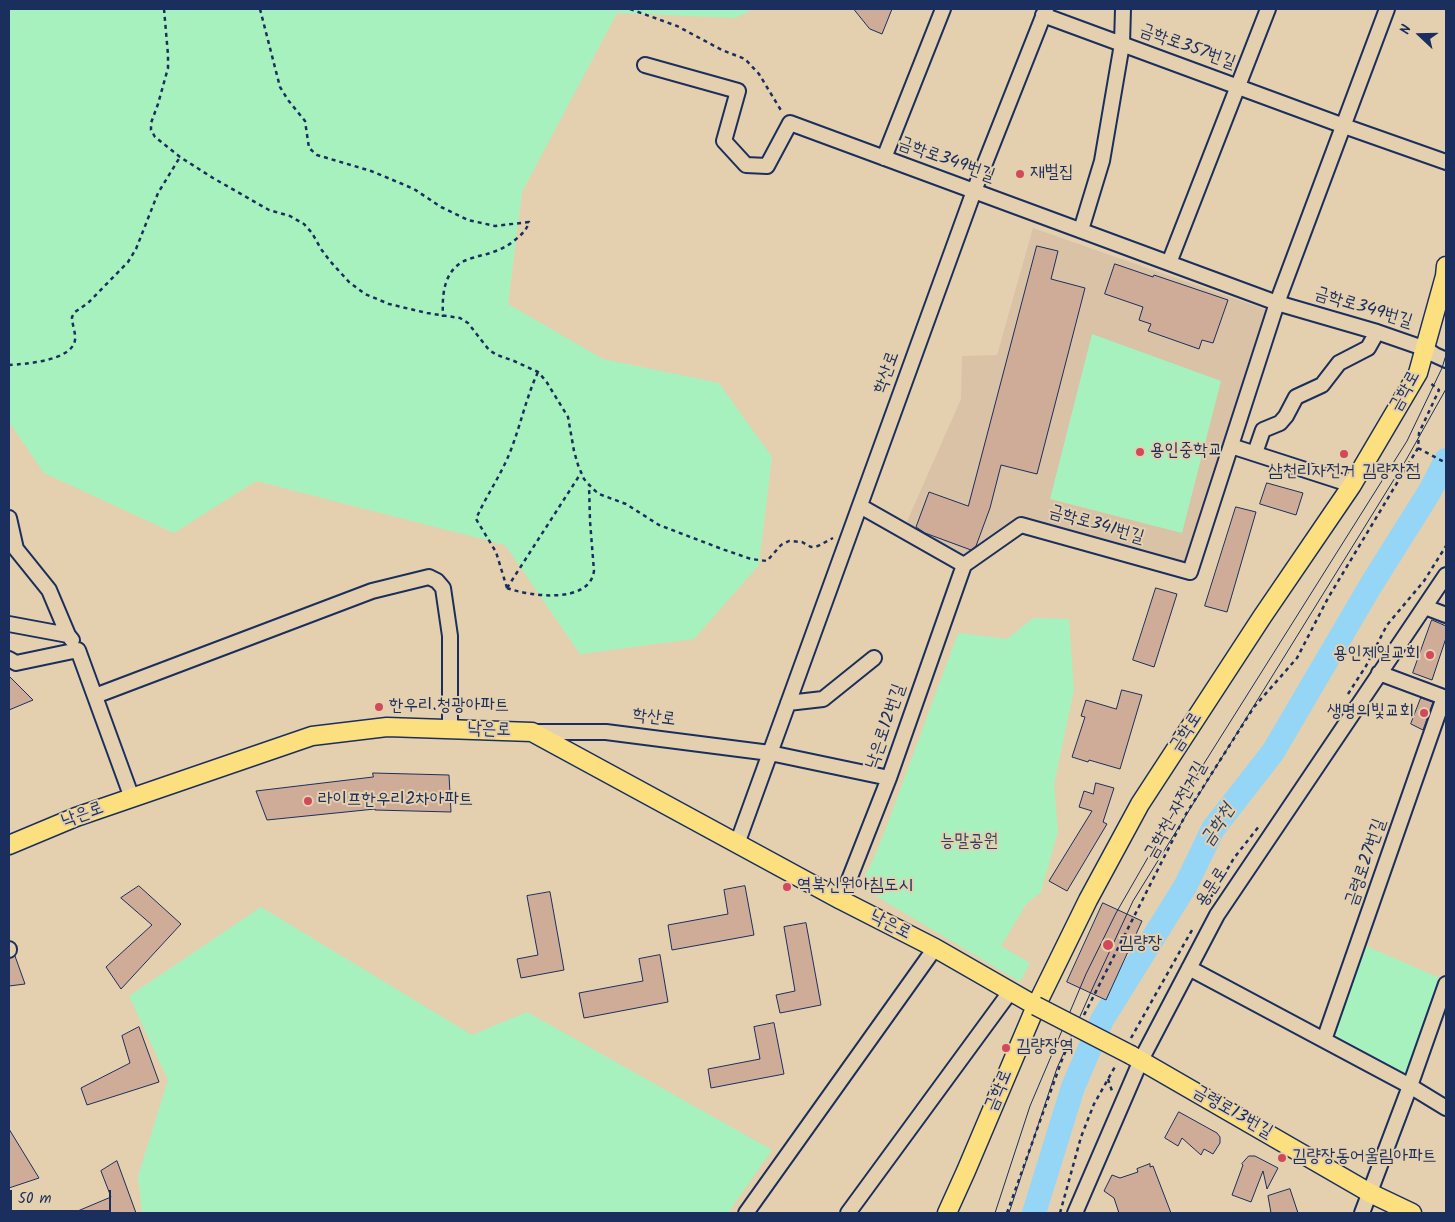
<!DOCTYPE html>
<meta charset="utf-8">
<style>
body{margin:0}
#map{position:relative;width:1455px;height:1222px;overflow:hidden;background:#e4d0ae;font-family:Kalam,sans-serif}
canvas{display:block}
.frame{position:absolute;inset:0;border:10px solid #1b2f5e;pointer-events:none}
.north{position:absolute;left:1395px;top:10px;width:50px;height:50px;-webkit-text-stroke:4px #e4d0ae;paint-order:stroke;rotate:291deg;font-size:14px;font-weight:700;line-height:20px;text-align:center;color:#1b2f5e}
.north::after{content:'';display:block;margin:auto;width:18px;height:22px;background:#1b2f5e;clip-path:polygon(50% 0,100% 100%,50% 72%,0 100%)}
.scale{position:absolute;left:10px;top:1190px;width:101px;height:22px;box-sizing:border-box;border:2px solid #1b2f5e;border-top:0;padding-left:6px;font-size:15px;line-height:18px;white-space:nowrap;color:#1b2f5e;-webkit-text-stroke:4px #e4d0ae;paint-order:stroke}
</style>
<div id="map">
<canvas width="1455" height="1222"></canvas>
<div class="frame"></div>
<div class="north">N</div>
<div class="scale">50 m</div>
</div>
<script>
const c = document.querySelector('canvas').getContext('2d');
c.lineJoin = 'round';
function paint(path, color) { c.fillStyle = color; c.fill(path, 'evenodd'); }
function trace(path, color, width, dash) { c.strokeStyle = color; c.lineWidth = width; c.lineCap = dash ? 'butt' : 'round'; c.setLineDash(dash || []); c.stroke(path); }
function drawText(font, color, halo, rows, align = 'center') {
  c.font = font + ' Kalam,"Poor Story",sans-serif'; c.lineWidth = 4; c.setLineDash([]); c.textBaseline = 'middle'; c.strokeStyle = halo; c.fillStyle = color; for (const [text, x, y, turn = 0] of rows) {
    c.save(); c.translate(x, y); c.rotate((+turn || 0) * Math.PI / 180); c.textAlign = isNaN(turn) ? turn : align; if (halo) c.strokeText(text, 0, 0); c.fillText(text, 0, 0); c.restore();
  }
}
const built = new Path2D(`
 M1033 228 1267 310 1185 563 1021 519 963 558 905 526 961 399 962 356 997 355Z`);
const green = new Path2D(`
 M9 9H753L736 18 617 13 522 192 508 304 603 359 719 383 772 457 759 565 694 639 580 654 505 545 256 481 174 533 44 473 9 422Z
 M1092 334 1221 381 1182 533 1050 499Z
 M1033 618 1069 619 1074 690 1054 784 1058 831 1041 892 1027 903 1001 946 1030 963 1020 982 859 886 872 862 886 828 958 633 1007 639Z
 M261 907 472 1035 527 1012 772 1150 728 1213H142L138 1176 168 1080 129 996Z
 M1366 946 1440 978 1407 1076 1334 1035Z`);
const river = new Path2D(`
 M1034 1213 1073 1087 1102 1020 1186 885 1213 829 1273 752 1371 585 1430 491 1446 460`);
const building = new Path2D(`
 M854 9H892L882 34 870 29Z
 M1037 246 1058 251 1051 279 1085 288 1037 474 1001 465 990 508 976 546 971 550 925 533 916 527 929 492 968 506Z
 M1115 264 1153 277 1154 275 1228 300 1213 343 1202 340 1199 349 1148 331 1151 324 1139 320 1143 307 1105 294Z
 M1267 483 1303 493 1296 515 1260 504Z
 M1236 507 1256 512 1227 612 1205 606Z
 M1156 588 1177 594 1154 667 1133 660Z
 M1432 620 1446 626V638L1432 680 1413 673Z
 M9 676 33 700 9 710Z
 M1122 690 1142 695 1120 769 1089 760 1088 762 1072 757 1085 717 1081 716 1086 700 1116 709Z
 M1421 698 1433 702 1423 730 1411 724Z
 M373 773 449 775 451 812 375 810V809L267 820 256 791 373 777Z
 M1096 783 1114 788 1103 822 1107 824 1067 891 1049 881 1092 811 1079 807 1084 791 1093 794Z
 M139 886 181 924 121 989 106 967 152 925 121 898Z
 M745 886 754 935 672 950 668 925 728 914 724 890Z
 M550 892 564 970 521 978 517 959 538 955 527 896Z
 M1103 903 1142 921 1106 1000 1067 982Z
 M806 923 821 1005 780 1013 776 995 795 991 784 927Z
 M660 955 668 1002 584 1018 579 993 643 981 639 959Z
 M15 956 25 984 9 986V959Z
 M774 1023 784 1074 711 1088 708 1069 760 1059 754 1027Z
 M139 1027 159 1082 87 1105 81 1088 130 1063 122 1036Z
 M1179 1112 1217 1133 1220 1137V1143L1213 1154 1204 1149 1201 1155 1182 1138 1178 1146 1165 1138Z
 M9 1129 39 1178 9 1188Z
 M1249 1156H1255L1278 1168 1267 1189 1263 1171 1251 1202 1232 1195 1243 1165 1242 1164Z
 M117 1161 136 1213H73L111 1197 101 1171Z
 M1150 1164V1167L1153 1166 1171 1213H1119L1114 1198 1104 1191 1112 1175 1120 1178 1138 1172 1137 1169Z
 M1290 1189 1298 1213H1271L1268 1196Z`);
const path = new Path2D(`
 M164 9 168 55V68L158 104 151 123V130L155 137 180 157 213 178 269 210 290 216 304 224 312 233 321 249 330 261 349 282 365 294 389 304 427 313 460 318 468 323 489 350 497 355 514 361 538 372 546 381 568 417 574 451 578 465 584 479 593 489 599 494 626 504 659 525 722 549 751 559 767 561 781 545 789 541 802 542 811 547 818 546 833 538
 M260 9 280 87 288 100 305 121 309 148 317 155 371 171 400 183 414 189 441 207 468 220 495 226 529 222C526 231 522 234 515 240 507 247 497 251 487 254 479 256 471 258 464 261 443 272 442 296 443 317
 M630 9 677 26 722 50 745 59 759 74 782 112
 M9 365C24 364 72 361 75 340 76 333 72 325 72 317L75 312 88 303 128 262 136 249 158 193 180 157
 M1418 448 1446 463
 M507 588 496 552 476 519C485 498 499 478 508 457 520 429 525 400 538 372
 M507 588C529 596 589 605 594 571L590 521 589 485
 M507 588 581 473
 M1348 694 1366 666 1387 625 1424 581 1446 546
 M1211 897 1234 858 1260 825
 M1084 1015 1186 814 1254 707 1297 658 1328 598 1418 448 1419 433 1439 390 1429 382
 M1131 1038 1192 930
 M1108 1079 1112 1091
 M1007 1213 1063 1057 1071 1040
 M1060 1213 1081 1137 1094 1104 1116 1065`);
const minor = new Path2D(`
 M1043 15 1344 126 1446 162
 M645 65 738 91 724 141 746 165 767 166 790 123 1277 303 1377 332 1426 349 1435 355 1446 360
 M884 158 943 9
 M1081 230 1102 161 1122 44 1123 9
 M1169 263 1268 9
 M1231 446 1352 485
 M1255 453 1263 430 1280 423 1286 416 1296 397 1322 385 1339 363 1368 348 1377 332
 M860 506 964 565 1021 525 1190 572 1277 303 1387 9
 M9 518 16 549 49 590 68 635
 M1425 607 1446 615
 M9 624 68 635 72 640
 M9 659 16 663 78 650 132 798
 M1379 673 1446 698
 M95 696 372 591 429 577 437 581 443 588 450 636V729
 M788 703 823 699 874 658
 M533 732H606L770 753 889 778
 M737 844 974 191 1046 9
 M841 900 889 778 964 565
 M9 949V950
 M1189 968 1410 1086 1446 1108
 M1324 1040 1444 697
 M746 1213 935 948
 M848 1213 1010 992
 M1075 1213 1141 1060 1217 915 1446 575
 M1362 1213 1410 1086 1446 984`);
const major = new Path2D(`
 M9 845 76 817 312 736 387 727 532 732 841 900 935 948 1036 1006
 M1131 1055 1370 1193 1412 1213
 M947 1213 966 1171 1036 1006 1088 900 1140 804 1262 617 1352 485 1418 373 1445 276 1446 266`);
const tram = new Path2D(`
 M995 1213 1030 1106 1086 974 1116 913 1181 800 1407 441 1442 368 1446 355
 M1009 1213 1057 1068 1094 985 1133 901 1406 460 1446 389`);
const majorBridge = new Path2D(`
 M1036 1006 1131 1055`);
const markers = [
 [1020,174,5,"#d1495b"],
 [1140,452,5,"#d1495b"],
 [1344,454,5,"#d1495b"],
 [1430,655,5,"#d1495b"],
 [379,707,5,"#d1495b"],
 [1424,713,5,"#d1495b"],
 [308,801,5,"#d1495b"],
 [787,887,5,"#d1495b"],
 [1108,945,6,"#d1495b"],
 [1006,1048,5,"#d1495b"],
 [1282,1158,5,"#d1495b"]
];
const streetNames = [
 ["금학로357번길",1187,48,20],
 ["금학로349번길",946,161,20],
 ["금학로349번길",1363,309,17],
 ["학산로",888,373,-70],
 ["금학로",1406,392,-61],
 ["금학로341번길",1096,526,16],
 ["학산로",654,719,7],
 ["낙은로12번길",887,727,-71],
 ["낙은로",489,731,2],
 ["금학로",1187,733,-57],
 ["금학천 자전거길",1177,811,-61],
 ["낙은로",83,816,-20],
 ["금령로27번길",1367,863,-71],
 ["용문로",1213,888,-57],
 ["낙은로",890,926,27],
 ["금학로",1000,1091,-67],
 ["금령로13번길",1232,1113,30]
];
const poiNames = [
 ["재벌집",1030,174],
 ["용인중학교",1150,452],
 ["삼천리자전거 김량장점",1344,473,"center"],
 ["용인제일교회",1420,655,"right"],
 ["한우리.청광아파트",389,707],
 ["생명의빛교회",1414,713,"right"],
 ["라이프한우리2차아파트",318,801],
 ["역북신원아침도시",797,887],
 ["김량장",1119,945],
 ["김량장역",1016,1048],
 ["김량장동어울림아파트",1292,1158]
];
const parkNames = [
 ["능말공원",969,843]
];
const waterNames = [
 ["금학천",1219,826,-57]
];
paint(built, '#d9c2a6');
paint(green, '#a7f1bf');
trace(river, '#95d6f7', 24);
paint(building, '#ceac97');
trace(building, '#1b2f5e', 1);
trace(minor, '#1b2f5e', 18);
trace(major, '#1b2f5e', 21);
trace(path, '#1b2f5e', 2.5, [4, 4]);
trace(minor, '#e4d0ae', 14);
trace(major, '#fce080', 18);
trace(tram, '#1b2f5e', 1);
trace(majorBridge, '#1b2f5e', 21, []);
trace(majorBridge, '#fce080', 18);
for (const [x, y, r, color] of markers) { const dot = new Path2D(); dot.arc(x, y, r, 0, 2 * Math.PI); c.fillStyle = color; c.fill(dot); trace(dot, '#e4d0ae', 2); }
drawText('18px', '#1b2f5e', '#e4d0ae', streetNames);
drawText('18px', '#1b2f5e', '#e4d0ae', poiNames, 'left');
drawText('18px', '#294268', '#e4d0ae', parkNames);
drawText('italic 19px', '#27406d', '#e4d0ae', waterNames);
</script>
